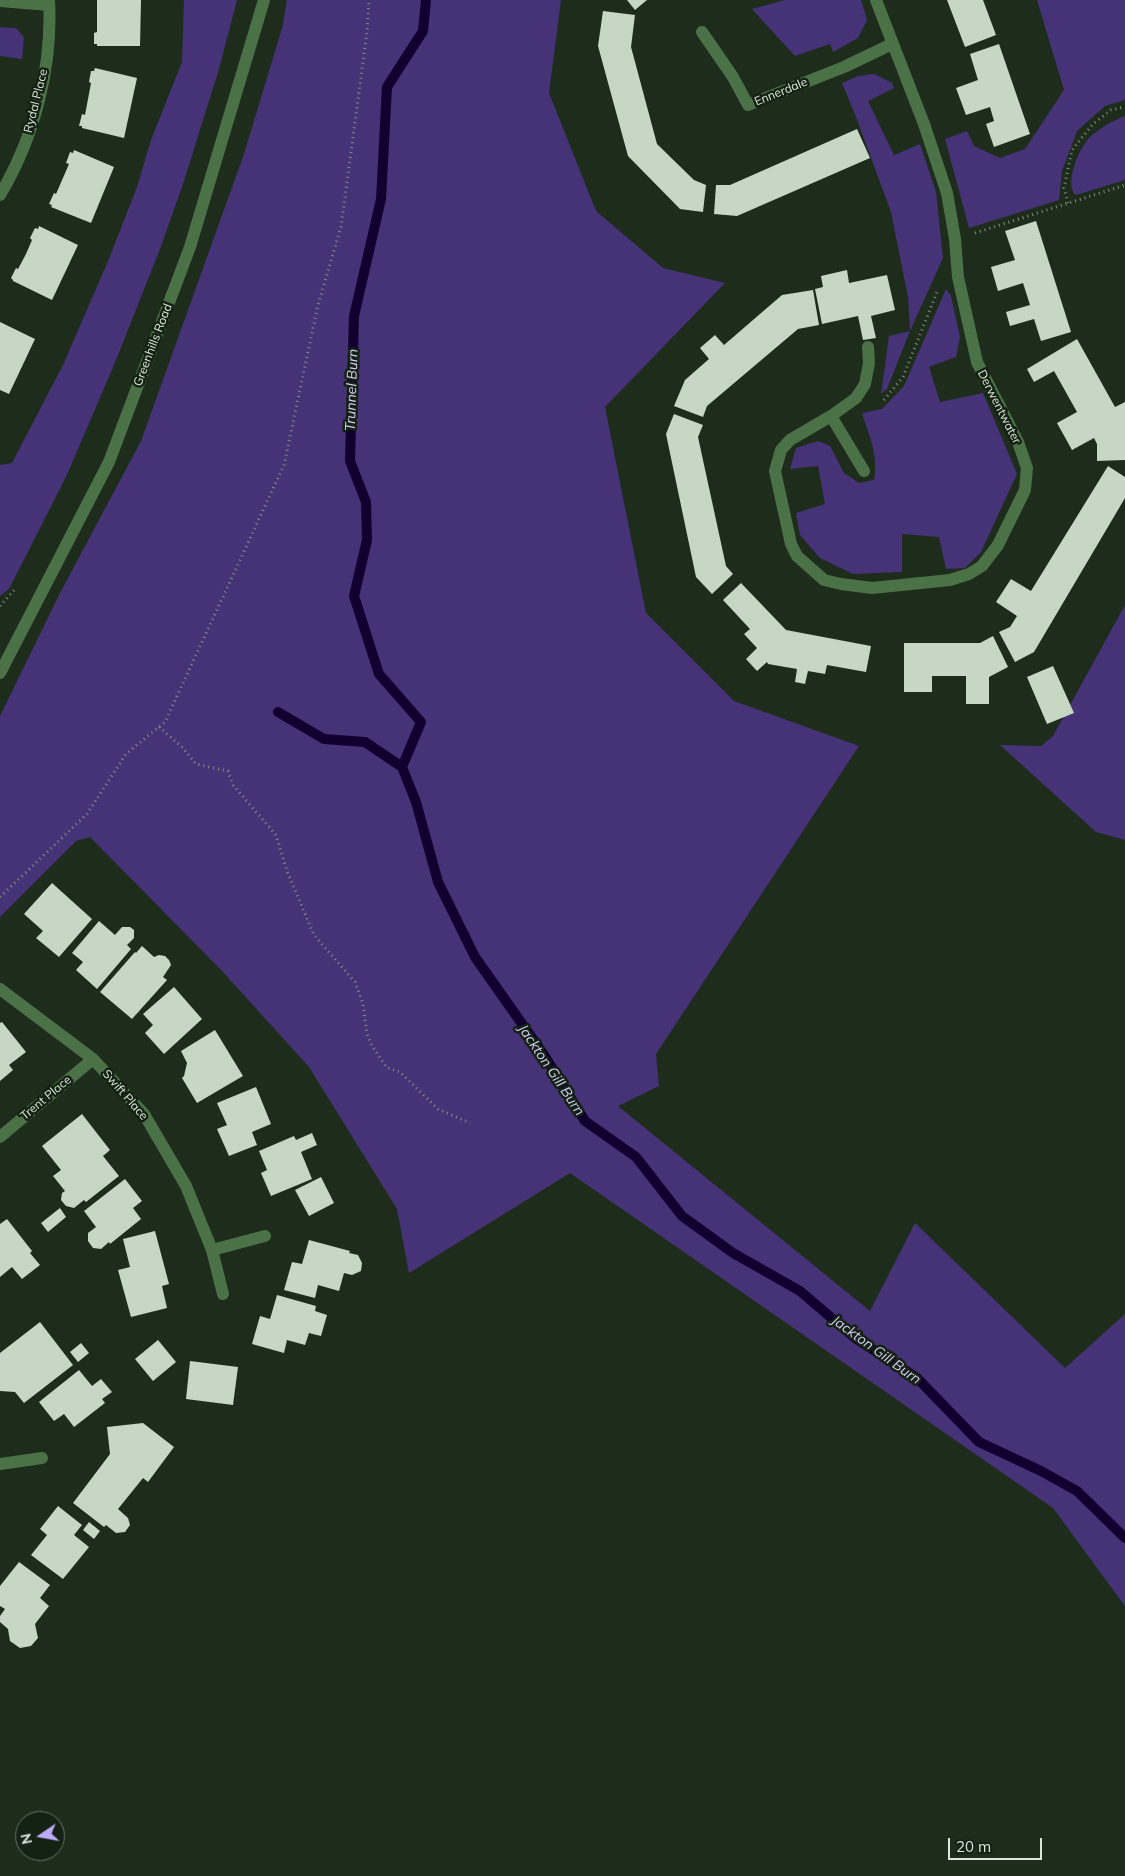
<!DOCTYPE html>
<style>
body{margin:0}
#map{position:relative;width:1125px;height:1876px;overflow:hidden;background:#1e2c1c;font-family:Mulish,sans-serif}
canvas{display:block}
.north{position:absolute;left:15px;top:1811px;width:50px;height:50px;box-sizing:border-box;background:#142213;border:1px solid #647063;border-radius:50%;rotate:258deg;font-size:14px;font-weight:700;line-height:20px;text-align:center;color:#dce6db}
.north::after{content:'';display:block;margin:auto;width:18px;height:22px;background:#bbaaf6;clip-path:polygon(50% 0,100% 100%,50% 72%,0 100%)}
.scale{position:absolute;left:948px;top:1838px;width:94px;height:22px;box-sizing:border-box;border:2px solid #dce6db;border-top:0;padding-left:6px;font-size:15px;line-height:18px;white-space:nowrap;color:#dce6db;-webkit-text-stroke:4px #142213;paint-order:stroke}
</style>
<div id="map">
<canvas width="1125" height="1876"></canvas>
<div class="north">N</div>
<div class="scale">20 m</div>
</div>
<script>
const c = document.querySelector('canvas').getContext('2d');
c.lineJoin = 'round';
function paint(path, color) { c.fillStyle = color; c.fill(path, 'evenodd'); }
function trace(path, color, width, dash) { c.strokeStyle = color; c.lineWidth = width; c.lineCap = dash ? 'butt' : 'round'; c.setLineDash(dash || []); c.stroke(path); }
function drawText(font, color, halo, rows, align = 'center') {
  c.font = font + ' Mulish,sans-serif'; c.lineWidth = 5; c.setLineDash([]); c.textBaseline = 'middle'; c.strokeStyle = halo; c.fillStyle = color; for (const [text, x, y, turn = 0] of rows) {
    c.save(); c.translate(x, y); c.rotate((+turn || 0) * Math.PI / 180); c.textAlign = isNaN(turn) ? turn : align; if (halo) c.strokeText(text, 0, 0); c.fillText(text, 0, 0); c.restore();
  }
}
const green = new Path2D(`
 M184 0H237L219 69 183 184 160 249 114 365 66 477 9 589 0 596V465L12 463 63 365 108 261 137 187 151 140 182 62Z
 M287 0H561L549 93 596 211 663 268 725 283 605 407 646 613 734 701 859 746 656 1054 659 1086 618 1106 870 1311 915 1223 1065 1368 1125 1314V1606L1053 1508 570 1173 409 1273 397 1209 309 1067 222 971 90 837 76 841 0 917V716L60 593 141 441 244 154 282 28Z
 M785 0H861L867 20 858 38 833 52 830 44 795 56 752 9Z
 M1037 0H1125V100L1105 106 1077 131 1062 171 1059 200 969 228 945 139 967 131 974 146 1000 158 1025 149 1064 90Z
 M0 27 16 28 24 37 22 59 0 56Z
 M874 74 892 83 894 88 868 101 894 155 920 144 936 192 943 258 910 331 887 389 881 394 889 336 910 331 908 297 891 212 856 117 842 83 858 76Z
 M1125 116V180L1076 195C1063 185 1080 145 1091 136 1101 128 1113 120 1125 116Z
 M946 289 951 296 960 337 956 357 929 367 940 402 983 393 1017 474 981 552 965 568 946 569 939 537 902 534V572L853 574 820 558 800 535 796 513 825 504 818 466 790 469 796 448 818 441 830 446 844 473 859 483 874 480C879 457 869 435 862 413L882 409 904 386Z
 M1125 605V840L1096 832 1000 745 1041 746 1053 736Z`);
const stream = new Path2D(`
 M278 712 324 739 365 742 402 767 416 802 438 882 475 957 544 1055 585 1121 636 1157 682 1216 733 1253 800 1291 855 1338 917 1378 979 1442 1041 1471 1077 1491 1125 1538
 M402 767 421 722 379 674 354 596 367 540 366 502 350 461 354 316 381 199 387 87 423 31 426 0`);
const building = new Path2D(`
 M97 0H141L140 46H97V44H94V33L97 32Z
 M627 0H647L635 10Z
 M947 0H983L996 35 965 47Z
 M603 11 635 15 631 47 657 144 694 180 706 185 703 212 680 209 628 156 598 46Z
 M999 44 1030 134 994 147 986 124 994 121 990 107 966 115 956 88 978 80 970 54Z
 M95 68 137 78 124 138 82 128V126H79L82 114 85 115 91 83 89 82 91 71H94Z
 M857 129 870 158 737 216 714 214 716 185H730Z
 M74 150 114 167 91 223 51 207 52 205 49 204 54 193 56 194 69 164 66 163 70 152 73 153Z
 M1036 221 1071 332 1041 341 1034 319 1010 326 1006 312 1030 305 1023 283 998 291 991 267 1015 260 1005 231Z
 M39 226 78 245 52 300 13 281V280L11 278 16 268 18 269 26 254 32 240 30 238 35 228 38 229Z
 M847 270 849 283 887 275 895 310 871 316 876 338 863 340 858 316 822 324 815 289 823 287 821 276Z
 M813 290 819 325 798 329 707 406 703 417 674 406 685 380 709 359 700 348 715 335 724 345 782 295Z
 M0 322 35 339 9 394 0 390Z
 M1077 339 1115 407 1125 402V460L1097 461V444L1094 438 1072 450 1057 423 1077 412 1054 371 1034 382 1027 369Z
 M674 414 703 425 698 437 726 566 733 574 712 594 696 577 666 434Z
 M1108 466 1125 477V498L1034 652 1015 662 999 632 1010 627 1017 616 996 602 1011 579 1031 591Z
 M741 583 786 630 871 646 866 672 827 665 825 674 808 671 805 684 795 682 797 669 768 664 767 662 757 671 746 659 757 648 744 634 750 629 723 600Z
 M993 636 1008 667 989 677V704H966V676H932V692H904V643H980Z
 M1053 666 1074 713 1047 724 1027 677Z
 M52 883 92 919 59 957 36 938 43 931 24 914Z
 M99 921 115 935 122 927H130L134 930V938L127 945 131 949 97 989 76 970 83 962 72 953Z
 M142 946 154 957 159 955 165 956 169 960 171 965 163 977 167 980 132 1019 100 992 135 952 136 953Z
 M174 987 202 1019 164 1054 145 1033 153 1025 143 1014Z
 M2 1022 26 1052 9 1065 13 1070 0 1081V1023Z
 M215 1030 243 1076 197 1103 182 1078 184 1076 187 1063 181 1051Z
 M256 1087 271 1124 252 1132 257 1145 229 1156 217 1129 227 1125 217 1103Z
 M82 1114 110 1150 103 1156 119 1176 86 1202 84 1200 74 1208 66 1206 61 1200 62 1193 65 1191 53 1176 61 1170 42 1146Z
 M312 1133 317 1145 301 1152 312 1179 271 1196 261 1173 267 1170 259 1151 294 1136 296 1140Z
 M321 1177 334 1203 309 1216 295 1190Z
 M125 1179 142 1201 133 1208 141 1219 110 1244 109 1242 101 1249 93 1248 88 1241V1233L96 1227 84 1211Z
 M60 1208 66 1217 48 1232 41 1223Z
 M7 1219 32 1251 30 1253 40 1265 22 1279 12 1267 0 1277V1224Z
 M155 1231 169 1284 162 1286 167 1308 131 1317 118 1270 130 1267 123 1239Z
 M309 1240 350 1251 349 1253 358 1255 362 1263 361 1271 352 1275 344 1273 339 1291 318 1285 315 1298 284 1290 292 1262 302 1264Z
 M277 1295 316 1306 315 1311 327 1315 321 1336 309 1333 305 1345 287 1340 284 1353 252 1344 260 1316 270 1319Z
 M40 1322 73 1365 24 1403 15 1392 0 1391V1353Z
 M158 1340 176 1362 153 1381 135 1359Z
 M81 1343 89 1353 78 1362 70 1352Z
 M190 1361 238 1367 233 1405 186 1399Z
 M79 1370 92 1386 101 1379 112 1392 102 1399 105 1403 74 1427 64 1414 54 1421 39 1402Z
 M143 1423 174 1447 148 1482 143 1478 118 1509 128 1518 130 1525 125 1532 116 1533 106 1525 104 1527 73 1503 110 1454 107 1427Z
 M58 1506 82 1525 74 1535 89 1547 63 1579 31 1555 47 1535 40 1529Z
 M89 1522 100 1531 94 1539 83 1530Z
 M19 1562 50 1585 40 1598 49 1606 35 1624 38 1638 31 1646 20 1648 10 1641 8 1629 0 1622V1616L5 1609 0 1606V1586Z`);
const path = new Path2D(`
 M1068 203 1064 188 1072 150 1093 124 1111 110 1125 107
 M975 233 1125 185
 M884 400 903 377 937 292
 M0 606 15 589 17 590
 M159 727 183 748 196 764 228 771 233 785 276 835 287 871 314 935 355 982 363 1004 367 1034 371 1044 386 1067 400 1072 438 1109 470 1123
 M0 897 87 814 126 754 165 722 284 465 318 305 341 227 367 32 369 0`);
const minor = new Path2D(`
 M0 1 49 5
 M702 32 733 77 748 105 844 67 892 44
 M0 195C34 138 53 67 49 0
 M868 347 869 363 865 384 856 398 831 416 790 440 781 450 775 471 791 544 797 556 824 580 841 584 872 588 950 580 969 574 982 566 998 545 1025 490 1027 468 1018 442 977 362 958 277 955 239 947 193 924 124 876 0
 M831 416 864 471
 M0 989 93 1059 144 1114 186 1186 212 1250 223 1294
 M0 1137 93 1059
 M212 1250 265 1236
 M0 1464 42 1458`);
const tertiary = new Path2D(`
 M0 673 109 462 190 247 264 0`);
const streetNames = [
 ["Ennerdale",781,92,-22],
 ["Rydal Place",36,101,-76],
 ["Greenhills Road",153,345,-69],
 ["Derwentwater",999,407,63],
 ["Swift Place",125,1095,49],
 ["Trent Place",46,1098,-40]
];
const waterNames = [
 ["Trunnel Burn",352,390,-88],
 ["Jackton Gill Burn",551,1070,56],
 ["Jackton Gill Burn",876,1350,36]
];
paint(green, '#463276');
trace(stream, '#11002f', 10);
paint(building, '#c6d8c4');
trace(path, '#838f82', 3, [1, 4]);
trace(minor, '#4b7147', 12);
trace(tertiary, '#4b7147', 12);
drawText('12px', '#dce6db', '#142213', streetNames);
drawText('italic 14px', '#d5cdf7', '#142213', waterNames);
</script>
